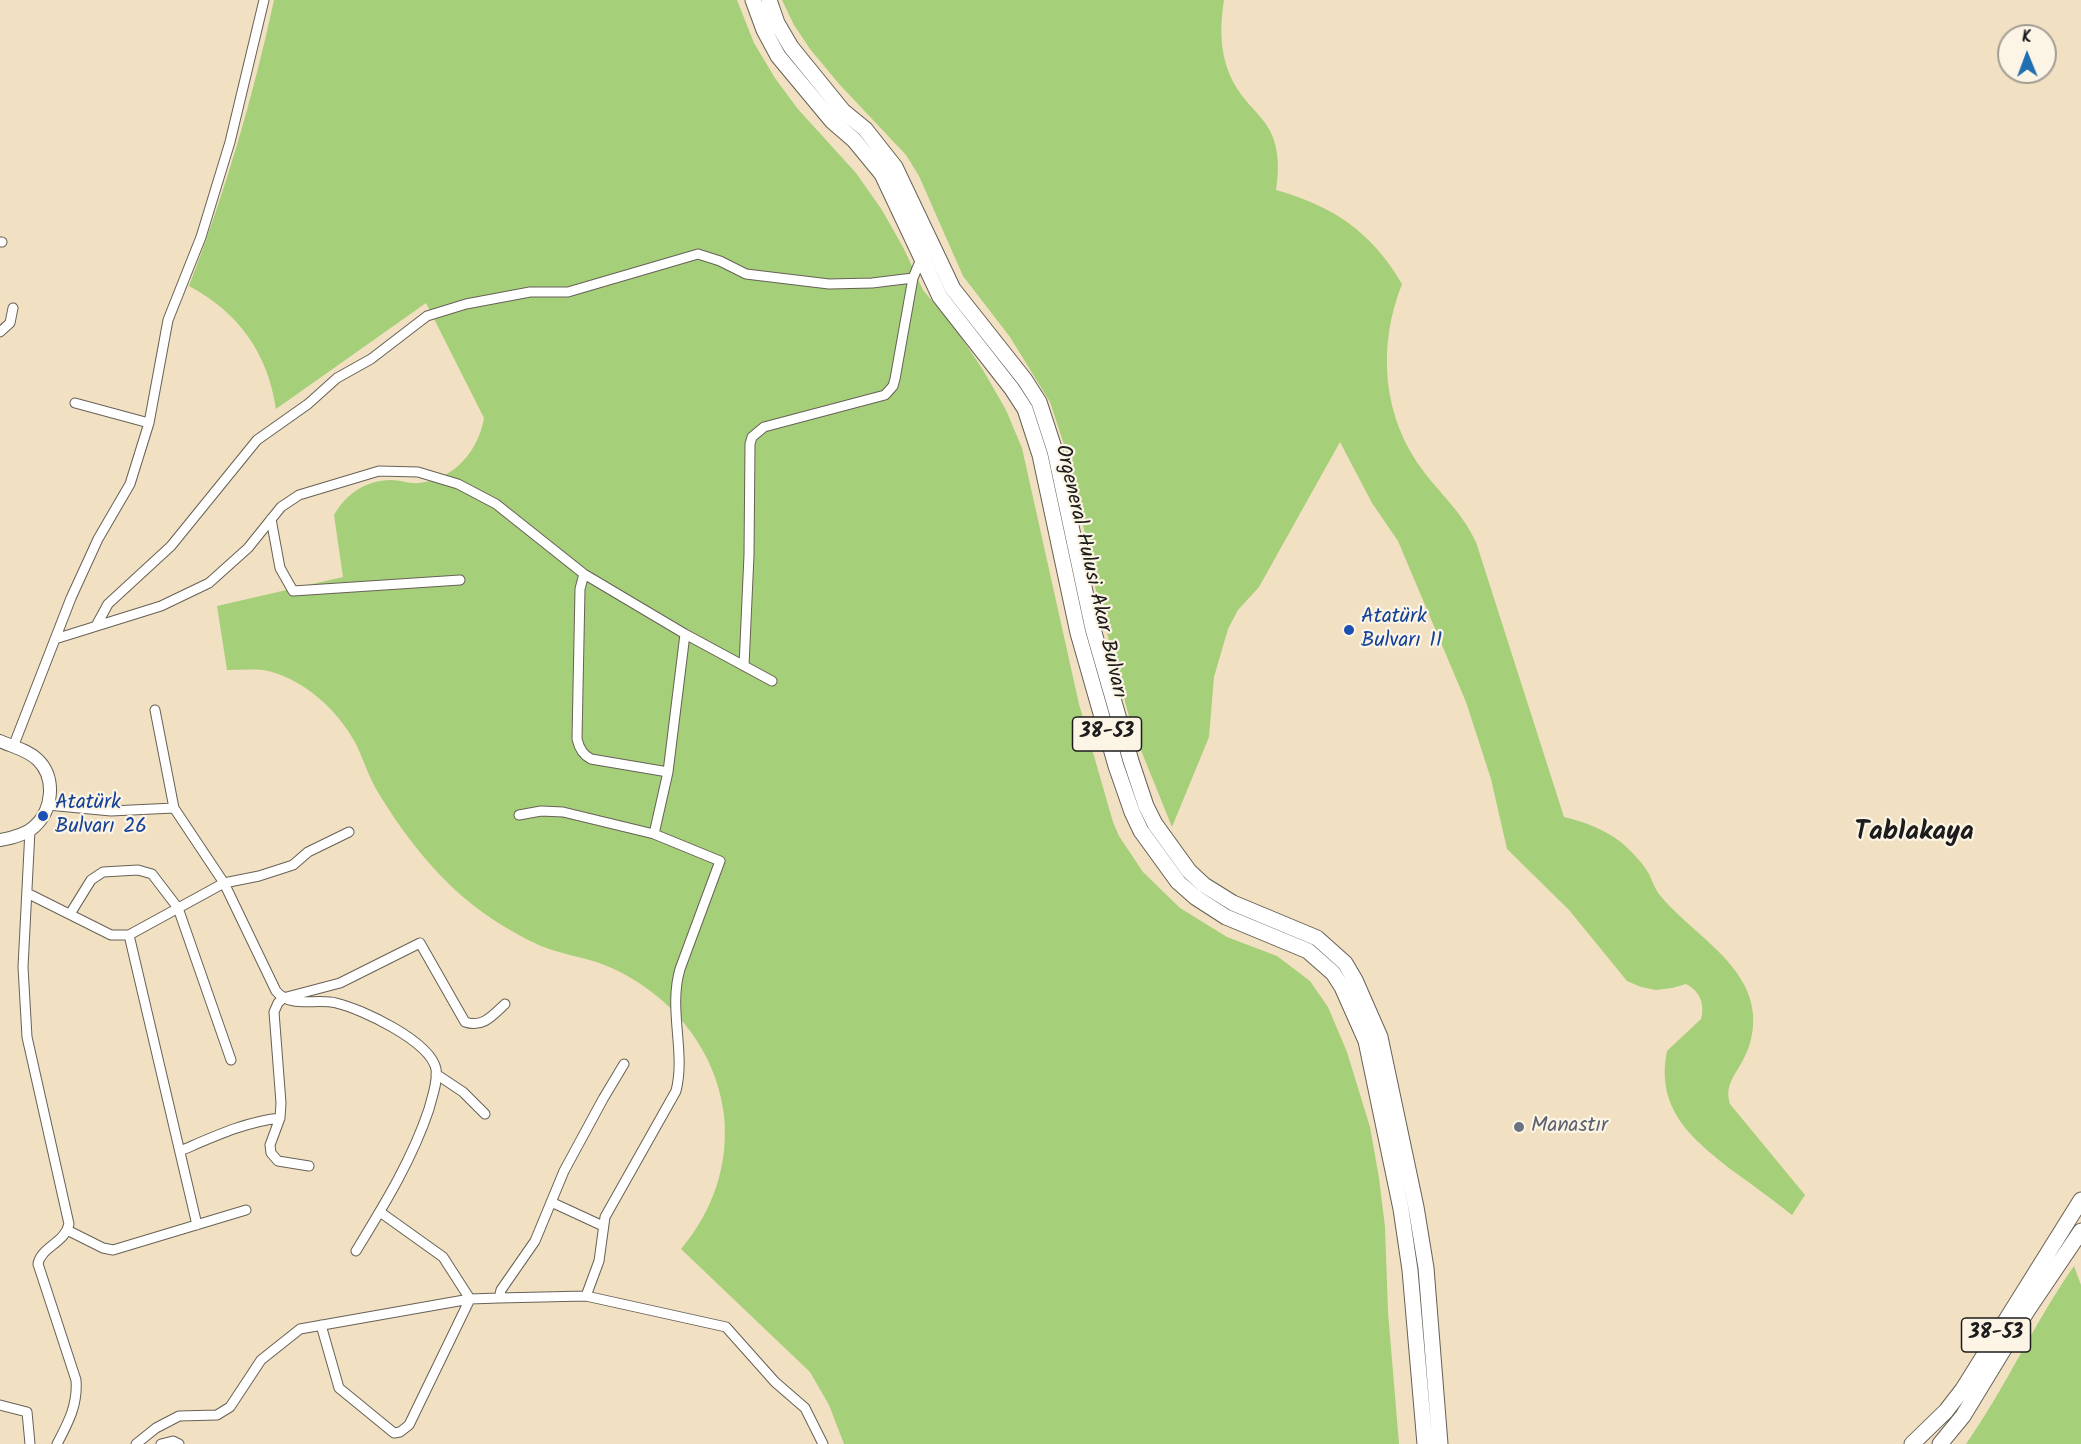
<!DOCTYPE html>
<meta charset="utf-8">
<style>
body{margin:0}
#map{position:relative;width:2081px;height:1444px;overflow:hidden;background:#f2e0c2;font-family:Kalam,sans-serif}
canvas{display:block}
.north{position:absolute;left:1997px;top:24px;width:60px;height:60px;box-sizing:border-box;background:#fcf5e5;border:2px solid #a29e95;border-radius:50%;rotate:359deg;font-size:16px;font-weight:700;line-height:24px;text-align:center;color:#1c1c1c}
.north::after{content:'';display:block;margin:auto;width:21px;height:27px;background:#1f6fb2;clip-path:polygon(50% 0,100% 100%,50% 72%,0 100%)}
</style>
<div id="map">
<canvas width="2081" height="1444"></canvas>
<div class="north">K</div>
</div>
<script>
const c = document.querySelector('canvas').getContext('2d');
c.lineJoin = 'round';
function paint(path, color) { c.fillStyle = color; c.fill(path, 'evenodd'); }
function trace(path, color, width, dash) { c.strokeStyle = color; c.lineWidth = width; c.lineCap = dash ? 'butt' : 'round'; c.setLineDash(dash || []); c.stroke(path); }
function drawText(font, color, halo, rows, align = 'center') {
  c.font = font + ' Kalam,sans-serif'; c.lineWidth = 4.5; c.setLineDash([]); c.textBaseline = 'middle'; c.strokeStyle = halo; c.fillStyle = color; for (const [text, x, y, turn = 0] of rows) {
    c.save(); c.translate(x, y); c.rotate((+turn || 0) * Math.PI / 180); c.textAlign = isNaN(turn) ? turn : align; if (halo) c.strokeText(text, 0, 0); c.fillText(text, 0, 0); c.restore();
  }
}
const green = new Path2D(`
 M274 0H737L754 43 775 78 797 108 856 173 882 210 904 249 923 290 955 328 983 370 1006 410 1022 448 1079 704 1113 822 1119 836 1143 872 1180 908 1227 937 1277 956 1310 981 1328 1007 1347 1052 1370 1127 1379 1178 1385 1227 1388 1312 1399 1444H844L829 1405 810 1372 681 1249C713 1211 729 1165 724 1115 716 1046 666 989 602 964 582 957 561 954 541 946 508 931 477 911 451 886 423 859 399 827 379 794 369 778 364 761 356 744 338 710 302 677 263 670 252 669 239 670 227 670L217 606 343 577 334 515C346 494 366 480 391 480 401 480 409 484 419 483 454 479 478 452 484 418L426 303 276 409C268 353 238 312 189 286 225 192 253 98 274 0Z
 M782 0H1224C1219 32 1220 62 1238 90 1245 101 1254 109 1262 119 1279 139 1280 165 1276 190 1333 206 1372 232 1402 284 1377 347 1382 417 1424 472 1444 498 1461 511 1476 542L1564 817C1585 822 1604 829 1622 843 1632 852 1642 862 1649 874 1652 880 1655 889 1659 894 1689 932 1749 962 1753 1014 1754 1029 1751 1045 1744 1058 1736 1075 1724 1084 1730 1104L1805 1195 1792 1215C1773 1200 1753 1185 1733 1171 1692 1139 1655 1109 1667 1051L1701 1019C1705 1004 1700 991 1686 984L1672 988 1656 990 1641 987 1627 981 1569 910 1507 849 1491 779 1466 702 1398 541 1372 503 1340 442 1259 587 1238 610 1228 629 1214 677 1209 737 1172 827 1132 728 1096 591 1072 469 1050 402 1010 337 963 276 919 176 906 155 840 85 810 49 794 25Z
 M2074 1266 2081 1285V1444H1966C2006 1387 2034 1323 2074 1266Z`);
const minor = new Path2D(`
 M0 242H2
 M0 332 10 323 13 308
 M75 403 149 423
 M271 519 280 568 293 591 460 580
 M584 574 580 589 577 739C579 748 583 755 591 759L668 772
 M96 626 108 604 171 546 257 440 308 404 337 378 371 359 427 316 466 304 530 292H568L698 254 720 261 746 274 829 284 872 283 913 278
 M55 639 161 606 209 583 248 548 281 507 299 495 379 471 418 472 458 484 496 504 584 574 685 634 772 681
 M744 666 749 555 750 444 752 437 764 427 885 395 893 386 895 379 913 278 921 259
 M155 710 174 808 224 883 276 991C291 1009 316 998 336 1003 362 1009 430 1041 436 1069 438 1082 432 1097 429 1109 412 1160 384 1205 356 1251
 M13 747 71 598 98 539 130 484 149 423 168 320 201 237 230 142 264 0
 M48 805 111 811 174 808
 M519 815 541 811 563 812 654 834 720 861 680 969C668 1010 686 1052 676 1091L605 1217 599 1261 586 1296 726 1327 775 1382 805 1408 823 1444
 M30 830 23 967 27 1037 69 1224C65 1243 41 1247 38 1264L76 1380C78 1405 68 1423 57 1444
 M654 834 668 772 685 634
 M27 893 111 935H129L224 883 259 876 293 865 308 852 349 832
 M70 914 91 880 103 872 138 870 152 874 178 908 231 1060
 M129 935 197 1225
 M436 1074 463 1092 485 1114
 M180 1151C213 1137 244 1122 280 1118
 M309 1166 278 1161 271 1153 270 1145 280 1118 281 1103 274 1012 278 1003 283 998 340 983 420 943 465 1022C483 1028 492 1016 505 1004
 M551 1202 603 1226
 M67 1230 103 1248 113 1250 246 1210
 M499 1298 586 1296
 M321 1325 339 1388 394 1433 400 1432 409 1425 470 1299 443 1257 380 1212
 M0 1405 27 1412 30 1444
 M136 1444 156 1428 179 1416 217 1415 230 1407 261 1360 300 1329 470 1299 499 1298 501 1290 535 1241 564 1171 603 1099 624 1064
 M161 1444 173 1441 179 1444`);
const tertiary = new Path2D(`
 M0 741C13 747 28 750 38 760 56 778 53 810 34 827 25 835 12 838 0 840`);
const primary = new Path2D(`
 M753 0 764 30 778 56 832 121 854 140 882 174 940 297 1012 389 1025 409 1040 455 1078 633 1116 766 1132 812 1141 831 1178 882 1195 897 1226 917 1308 951 1333 973 1342 987 1366 1041 1401 1209 1410 1270 1425 1444
 M769 0 777 23 791 47 843 111 865 129 895 167 953 289 1025 380 1039 402 1055 451 1093 629 1131 761 1146 806 1155 824 1189 871 1204 885 1233 903 1317 938 1345 963 1355 980 1380 1037 1416 1207 1426 1268 1440 1444
 M1912 1444 1946 1411 1963 1389 2081 1200
 M1940 1444 1963 1416 2027 1311 2081 1231`);
const markers = [
 [1349,630,6,"#1a4fb4"],
 [43,816,6,"#1a4fb4"],
 [1519,1127,6,"#6b7280"]
];
const shields = [
 [1107,734,69],
 [1996,1335,69]
];
const shieldNames = [
 ["38-53",1107,734],
 ["38-53",1996,1335]
];
const streetNames = [
 ["Orgeneral Hulusi Akar Bulvarı",1089,572,77]
];
const transitNames = [
 ["Atatürk",1361,618],
 ["Bulvarı 11",1361,642],
 ["Atatürk",55,804],
 ["Bulvarı 26",55,828]
];
const worshipNames = [
 ["Manastır",1531,1127]
];
const districtNames = [
 ["Tablakaya",1914,834]
];
paint(green, '#a6cf7a');
trace(minor, '#676156', 11);
trace(tertiary, '#676156', 14);
trace(primary, '#676156', 17);
trace(minor, '#fff', 9);
trace(tertiary, '#fff', 12);
trace(primary, '#fff', 15);
for (const [x, y, r, color] of markers) { const dot = new Path2D(); dot.arc(x, y, r, 0, 2 * Math.PI); c.fillStyle = color; c.fill(dot); trace(dot, '#fcf5e5', 2); }
for (const [x, y, w] of shields) { const box = new Path2D(); box.roundRect(x - w / 2, y - 17, w, 34, 4.5); c.fillStyle = '#fcf5e5'; c.fill(box); trace(box, '#1c1c1c', 1.5); }
drawText('bold 20px', '#1c1c1c', null, shieldNames);
drawText('21px', '#1c1c1c', '#fcf5e5', streetNames);
drawText('21px', '#164399', '#fcf5e5', transitNames, 'left');
drawText('21px', '#5b616d', '#fcf5e5', worshipNames, 'left');
drawText('bold 27px', '#1c1c1c', '#fcf5e5', districtNames);
</script>
